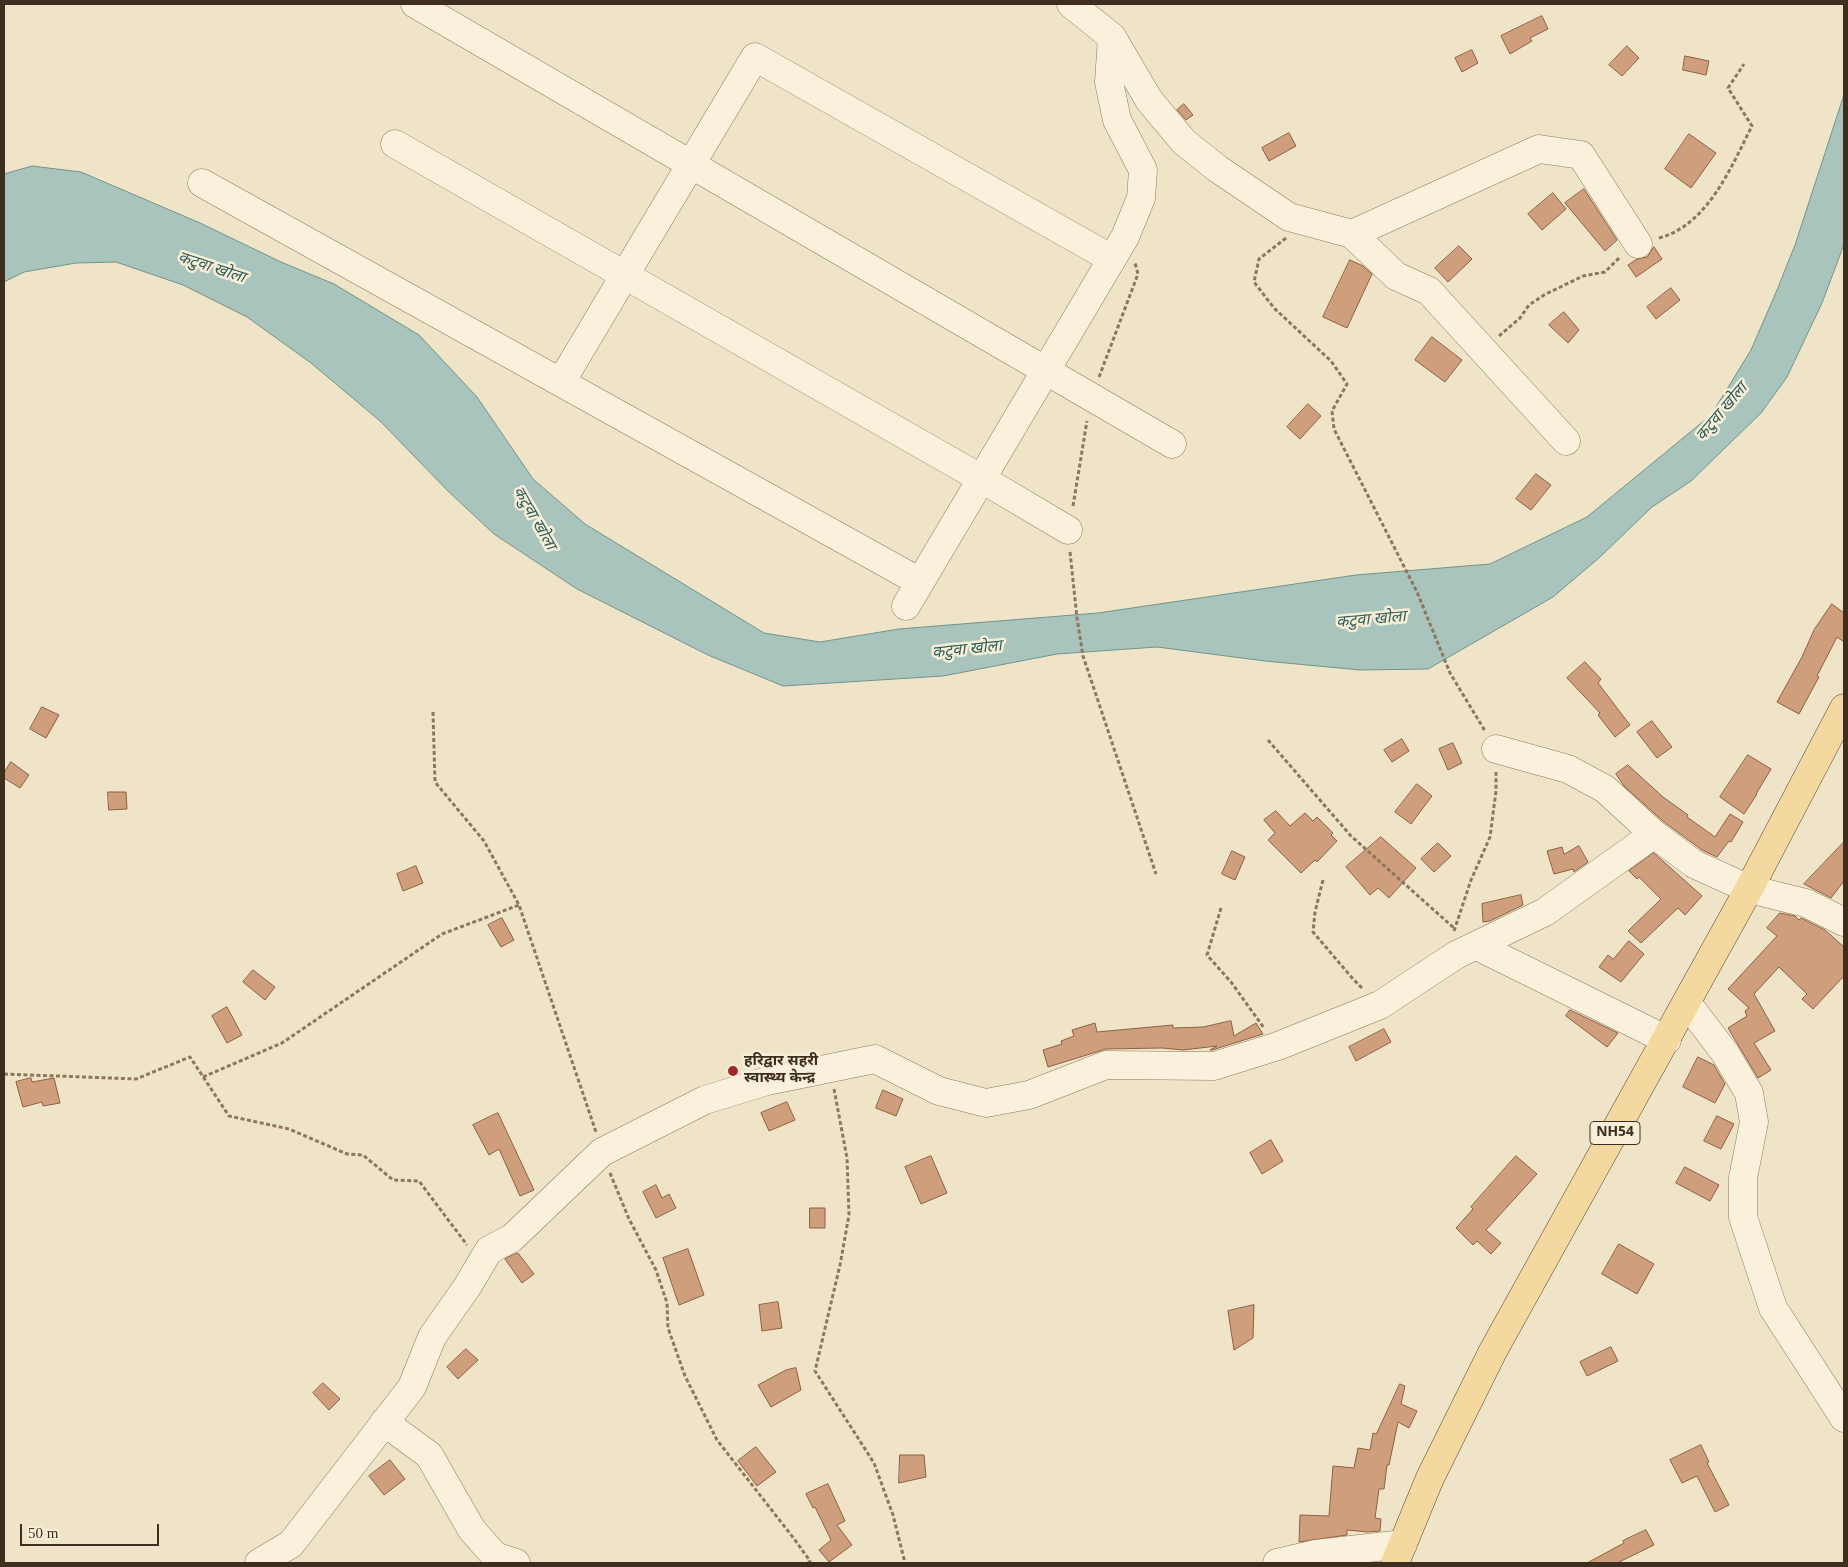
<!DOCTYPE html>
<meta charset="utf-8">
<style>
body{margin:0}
#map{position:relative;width:1848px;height:1567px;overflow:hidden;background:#f0e4c8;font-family:Georgia,serif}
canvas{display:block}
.frame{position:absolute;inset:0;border:5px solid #3d2e20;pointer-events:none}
.scale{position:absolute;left:20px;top:1524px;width:139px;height:22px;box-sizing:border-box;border:2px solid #3d2e20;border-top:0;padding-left:6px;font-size:15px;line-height:18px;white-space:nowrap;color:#3d2e20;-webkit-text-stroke:4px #f7eed8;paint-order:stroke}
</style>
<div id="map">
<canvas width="1848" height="1567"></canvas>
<div class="frame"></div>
<div class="scale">50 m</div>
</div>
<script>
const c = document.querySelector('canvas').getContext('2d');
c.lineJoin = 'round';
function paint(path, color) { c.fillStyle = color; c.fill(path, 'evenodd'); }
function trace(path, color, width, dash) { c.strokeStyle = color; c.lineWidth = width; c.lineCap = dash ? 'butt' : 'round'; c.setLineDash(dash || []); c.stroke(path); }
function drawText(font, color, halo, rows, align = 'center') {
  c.font = font + ' Georgia,"Noto Sans Devanagari",serif'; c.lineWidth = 5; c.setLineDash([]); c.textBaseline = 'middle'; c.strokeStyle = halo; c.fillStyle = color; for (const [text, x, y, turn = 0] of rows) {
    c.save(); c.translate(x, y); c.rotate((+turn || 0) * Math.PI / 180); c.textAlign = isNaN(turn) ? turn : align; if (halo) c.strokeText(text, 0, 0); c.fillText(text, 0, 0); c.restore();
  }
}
const water = new Path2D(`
 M1844 95V240L1843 247 1822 303 1787 377 1761 413 1691 481 1652 507 1600 557 1553 597 1428 669 1360 670 1265 661 1157 647 1057 654 943 676 783 686 708 655 577 589 494 534 449 492 380 421 311 363 247 317 183 285 116 262 76 263 24 272 4 282V174L32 166 81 172 200 223 281 262 334 284 419 335 477 397 533 479 585 524 764 633 820 642 899 629 1098 613 1356 575 1490 564 1587 517 1711 415 1751 350 1777 290 1795 245Z`);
const building = new Path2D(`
 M1542 16 1548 29 1530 38 1532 41 1510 54 1501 36Z
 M1627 46 1639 58 1622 76 1609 65Z
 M1472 50 1478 63 1462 72 1455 58Z
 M1685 56 1709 61 1706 75 1683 70Z
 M1184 104 1193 115 1186 120 1177 110Z
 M1289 133 1296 146 1269 161 1262 148Z
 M1689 134 1716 153 1691 188 1665 169Z
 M1584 189 1617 240 1605 251 1565 203Z
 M1553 193 1566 209 1542 230 1528 214Z
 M1459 246 1472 259 1448 282 1435 268Z
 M1654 247 1662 259 1636 277 1628 265 1637 259 1647 257Z
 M1350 260 1363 266 1372 274 1347 328 1323 317Z
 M1671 288 1680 300 1656 319 1647 307Z
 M1564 312 1579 330 1568 343 1549 325Z
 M1432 337 1462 360 1445 382 1415 360Z
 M1308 404 1321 416 1300 439 1287 427Z
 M1536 474 1551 485 1531 510 1516 499Z
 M1832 604 1844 613V642L1837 637 1817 676 1819 677 1799 714 1777 702 1802 657 1814 630Z
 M1585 662 1601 679 1598 683 1630 725 1615 737 1598 715 1600 713 1567 678Z
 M42 707 59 715 46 738 30 729Z
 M1652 721 1672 747 1657 758 1637 732Z
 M1402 739 1409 751 1392 762 1384 750Z
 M1453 743 1462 763 1448 770 1439 749Z
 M1748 755 1771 769 1756 794H1757L1744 814 1720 797Z
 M11 762 29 775 20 788 4 778V773Z
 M1628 765 1663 797 1688 815 1687 817 1715 837 1730 814 1743 822 1731 842 1729 841 1717 857 1702 850 1664 822 1624 786 1616 774Z
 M1417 784 1432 796 1411 824 1395 812Z
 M108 792H126L127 809 109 810Z
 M1276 811 1290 826 1305 813 1313 821 1317 817 1333 833 1331 835 1337 841 1317 862 1315 860 1301 873 1268 840 1275 833 1264 820Z
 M1381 837 1416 868 1389 898 1378 888 1370 895 1346 867Z
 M1844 842V881L1831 898 1804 884Z
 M1438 843 1451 856 1434 872 1421 859Z
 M1579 846 1588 862 1574 872 1573 869 1554 874 1547 851 1562 847 1564 854Z
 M1232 851 1245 857 1235 880 1222 874Z
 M1654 853 1702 896 1685 915 1678 908 1641 943 1628 931 1661 899 1639 877 1637 879 1629 871Z
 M416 866 423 883 403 891 397 874Z
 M1521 895 1523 905 1490 921 1483 922 1482 904Z
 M1780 913 1795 916 1799 920 1801 918 1825 930 1844 947V976L1813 1009 1802 999 1807 994 1779 967 1754 994 1775 1031 1754 1043 1771 1070 1758 1078 1728 1028 1747 1016 1745 1011 1749 1008 1728 989 1777 936 1767 928Z
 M502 918 514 940 501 947 488 925Z
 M1629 941 1644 954 1621 982 1599 967 1608 955 1613 959Z
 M253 970 275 987 265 1000 243 982Z
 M227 1007 242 1035 227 1043 212 1016Z
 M1570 1010 1618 1033 1607 1047 1566 1016Z
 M1231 1021 1234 1036 1256 1023 1263 1034 1212 1050H1210L1217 1046 1183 1050 1162 1048 1106 1049 1048 1067 1043 1050 1062 1044 1061 1041 1074 1036 1072 1030 1095 1023 1097 1032 1173 1025V1028L1203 1027Z
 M1384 1029 1391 1042 1356 1061 1349 1047Z
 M1698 1057 1714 1065 1725 1084 1715 1103 1683 1087Z
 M31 1078 32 1082 54 1078 60 1103 43 1106 42 1102 23 1107 16 1082Z
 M883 1090 903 1099 896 1116 876 1108Z
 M787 1102 795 1120 769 1131 761 1113Z
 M498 1113 534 1190 520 1196 499 1149 489 1155 473 1125Z
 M1717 1116 1734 1124 1721 1149 1704 1141Z
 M1271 1140 1283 1161 1262 1174 1250 1153Z
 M931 1156 947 1193 921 1204 905 1167Z
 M1516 1156 1537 1174 1486 1230 1501 1243 1491 1254 1477 1241 1473 1245 1456 1228 1473 1209 1471 1207Z
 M1685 1167 1719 1185 1710 1201 1676 1183Z
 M656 1185 662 1198 669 1194 676 1208 656 1218 643 1192Z
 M810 1208H825V1228H810Z
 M1619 1244 1654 1264 1637 1294 1602 1274Z
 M688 1249 704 1295 679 1305 663 1258Z
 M518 1253 534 1274 522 1283 505 1259Z
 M778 1302 782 1328 762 1331 759 1305Z
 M1254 1305 1253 1338 1234 1350 1228 1311Z
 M1611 1347 1618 1361 1587 1376 1580 1362Z
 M466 1349 478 1360 458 1379 447 1367Z
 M796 1368 801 1390 771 1407 758 1385 786 1370Z
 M323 1383 340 1399 329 1410 313 1393Z
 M1400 1384 1405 1386 1401 1404 1417 1411 1409 1428 1398 1422 1389 1465H1387L1384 1489H1379L1375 1518 1381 1519 1380 1531 1368 1532 1347 1530V1535L1299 1542 1300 1515 1329 1516 1333 1466 1354 1468 1358 1448 1370 1450 1373 1433 1376 1434Z
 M1701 1445 1709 1462 1707 1463 1729 1505 1715 1512 1697 1476 1682 1483 1670 1460Z
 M756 1447 776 1472 757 1486 738 1461Z
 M900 1455H924L926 1477 899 1483Z
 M390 1460 405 1479 384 1495 369 1476Z
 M828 1484 845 1521 837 1525 852 1545 829 1562 819 1550 831 1540 815 1507 813 1508 806 1494Z
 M1646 1530 1654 1545 1617 1563H1587L1624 1543 1623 1541Z`);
const path = new Path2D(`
 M1286 238 1259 259 1254 282 1274 308 1331 361 1347 384 1332 411 1334 429 1417 592 1450 673 1485 731
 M1659 238C1708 225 1731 167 1752 126L1728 88 1744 64
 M1499 336 1520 318 1529 305 1544 295 1583 276 1605 272 1620 257
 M1099 377 1138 274 1135 263
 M1073 506 1087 421
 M1070 552 1077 618 1083 656 1156 874
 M433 712 435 782 484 841 519 905 596 1132
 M1268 740 1351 836 1454 928
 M1323 880 1315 912 1313 932 1353 979 1363 989
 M1221 908 1207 955 1231 982 1264 1028
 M1454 931 1471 880 1490 837 1496 791V772
 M4 1074 136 1079 190 1057 229 1116 289 1129 347 1154 363 1155 393 1180 419 1181 467 1245
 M203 1077 282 1043 442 934 519 905
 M834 1089 847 1158 849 1215 840 1265 815 1371 874 1463 893 1515 905 1563
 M610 1173 629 1219 656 1270 667 1303 668 1328 685 1376 717 1440 795 1540 810 1561 808 1563`);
const minor = new Path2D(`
 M415 4 1172 444
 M1071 4 1112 37 1149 100 1184 142 1218 169 1289 217 1352 234 1396 276 1429 291 1566 441
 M395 144 982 479 1068 530
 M202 183 920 582
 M1352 234 1539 149 1581 155 1638 244
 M561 382 755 57 1112 259
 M906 606 1125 237 1141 198 1143 170 1117 120 1109 82 1112 37
 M1496 749 1568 769 1605 789 1654 834
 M1477 946 1667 1040
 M1687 1003 1725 1053 1749 1093 1754 1122 1743 1178V1217L1773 1308 1844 1418
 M384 1422 429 1455 472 1530 495 1556 516 1563
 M259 1563 291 1544 412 1387 432 1337 467 1287 489 1250 512 1238 602 1152 705 1100 767 1081 875 1059 939 1091 986 1103 1029 1095 1106 1065 1214 1066 1278 1046 1380 1005 1456 955 1545 912 1654 834 1694 864 1749 889 1806 903 1844 922
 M1277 1563 1316 1554 1403 1544`);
const major = new Path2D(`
 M1395 1563 1430 1478 1493 1351 1749 889 1844 708`);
const markers = [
 [733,1071,6,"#9e2a2b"]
];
const shields = [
 [1615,1133,50]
];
const shieldNames = [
 ["NH54",1615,1133]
];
const poiNames = [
 ["हरिद्वार सहरी",744,1062],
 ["स्वास्थ्य केन्द्र",744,1079]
];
const waterNames = [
 ["कटुवा खोला",211,269,18],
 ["कटुवा खोला",1723,413,-50],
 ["कटुवा खोला",533,519,60],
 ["कटुवा खोला",1371,621,-5],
 ["कटुवा खोला",967,651,-6]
];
paint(water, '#a9c4bc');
trace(water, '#6f938a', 1);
paint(building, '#cf9f7d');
trace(building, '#8d5f41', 1);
trace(minor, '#8d765c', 29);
trace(major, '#5b4430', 29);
trace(path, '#8d765c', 3, [4, 2.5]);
trace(minor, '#faf1dc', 28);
trace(major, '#f3d9a0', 28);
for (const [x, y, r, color] of markers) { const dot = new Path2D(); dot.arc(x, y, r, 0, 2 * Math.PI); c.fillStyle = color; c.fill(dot); trace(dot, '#f7eed8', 2); }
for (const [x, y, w] of shields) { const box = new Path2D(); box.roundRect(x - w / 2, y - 11.5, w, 23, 4); c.fillStyle = '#f7eed8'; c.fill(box); trace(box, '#3d2e20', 1); }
drawText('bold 14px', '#3d2e20', null, shieldNames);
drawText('bold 15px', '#3d2e20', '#f7eed8', poiNames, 'left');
drawText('italic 16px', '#2f5d5a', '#f7eed8', waterNames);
</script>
